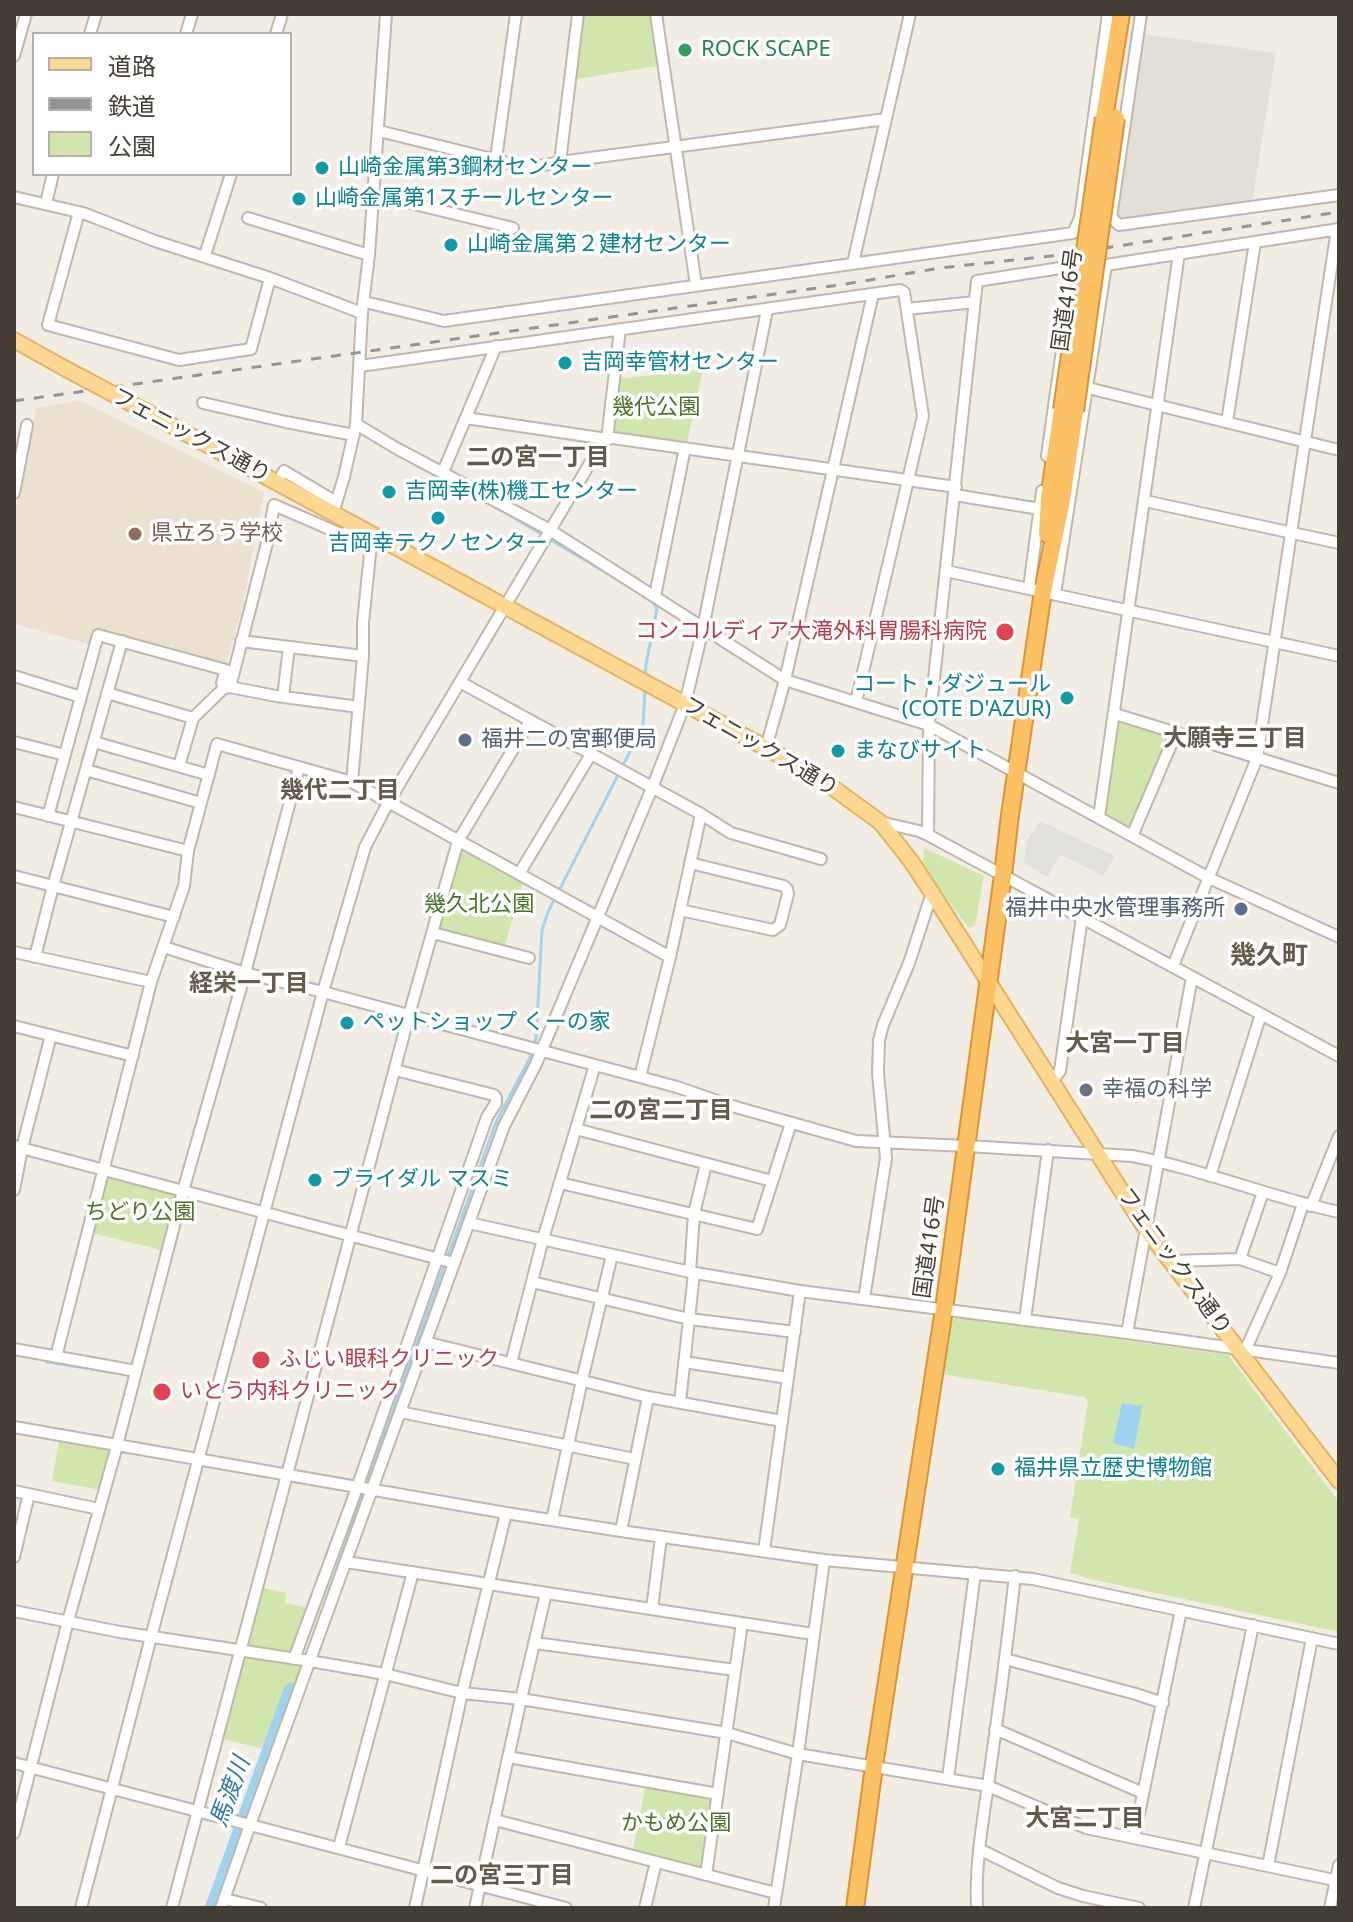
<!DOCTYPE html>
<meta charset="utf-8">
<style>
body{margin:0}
#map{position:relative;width:1353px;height:1922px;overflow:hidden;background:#f2ede4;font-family:"Noto Sans","Noto Sans JP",sans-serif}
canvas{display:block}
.frame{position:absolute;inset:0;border:16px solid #443d34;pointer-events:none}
.legend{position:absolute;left:32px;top:32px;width:260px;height:144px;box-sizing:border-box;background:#fff;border:2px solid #b4b1ae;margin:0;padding:10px 14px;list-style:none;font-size:24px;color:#443d34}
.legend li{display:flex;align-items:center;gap:16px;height:40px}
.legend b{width:40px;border:2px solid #b4b1ae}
</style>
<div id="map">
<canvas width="1353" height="1922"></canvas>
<div class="frame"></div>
<ul class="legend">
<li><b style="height:10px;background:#fdd892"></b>道路</li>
<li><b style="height:10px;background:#949494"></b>鉄道</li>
<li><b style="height:22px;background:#d0e6ac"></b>公園</li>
</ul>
</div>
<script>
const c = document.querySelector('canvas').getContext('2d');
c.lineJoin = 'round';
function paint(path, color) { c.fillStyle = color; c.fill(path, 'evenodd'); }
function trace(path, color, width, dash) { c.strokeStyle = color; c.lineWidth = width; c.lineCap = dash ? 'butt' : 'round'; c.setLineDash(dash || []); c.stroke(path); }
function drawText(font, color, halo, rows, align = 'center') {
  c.font = font + ' "Noto Sans","Noto Sans JP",sans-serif'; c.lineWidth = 7; c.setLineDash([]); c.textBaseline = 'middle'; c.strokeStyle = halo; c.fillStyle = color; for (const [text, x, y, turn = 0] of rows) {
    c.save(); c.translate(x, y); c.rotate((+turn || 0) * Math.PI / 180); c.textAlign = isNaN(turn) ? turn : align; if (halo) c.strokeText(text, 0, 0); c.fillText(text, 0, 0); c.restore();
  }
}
const industrial = new Path2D(`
 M1144 34 1276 53 1252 202 1121 218 1117 215Z`);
const education = new Path2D(`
 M80 400 264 492 241 613 225 666 94 632 89 644 14 624V517L36 408Z`);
const green = new Path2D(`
 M578 14H656L664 65 571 80Z
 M703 370 686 447 609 436 615 379Z
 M1122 718 1174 735 1132 833 1101 817 1116 722Z
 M459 843 524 878 504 949 435 931Z
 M924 848 984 876 975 926 969 928 923 868Z
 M107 1172 180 1192 165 1251 92 1233Z
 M957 1317 1228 1355 1339 1502V1632L1095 1580 1070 1573 1079 1520 1070 1517 1088 1401 1084 1397 941 1374 949 1322Z
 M60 1436 112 1445 101 1490 52 1481Z
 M259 1587 287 1593 285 1603 312 1609 294 1658 304 1661 268 1750 219 1738Z
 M646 1783 718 1794 706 1874 632 1854Z`);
const parking = new Path2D(`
 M1040 821 1115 856 1103 876 1061 855 1047 877 1024 863 1027 840Z`);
const water = new Path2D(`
 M1122 1403 1142 1406 1134 1449 1113 1443Z`);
const stream = new Path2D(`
 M491 504 543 535
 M549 539 629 586
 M645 678 646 664 657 609 652 600
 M448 1256 496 1122 530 1058 536 1038 542 930 548 912 643 726 645 690
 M47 1362 118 1373
 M306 1656 445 1263
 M292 1692 303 1663`);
const river = new Path2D(`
 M214 1908 292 1692`);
const minor = new Path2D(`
 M656 14 696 285
 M1141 14 1111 217 1119 225 1339 195
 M90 34 96 14
 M186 34 192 14
 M276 34 282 14
 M14 56 26 14
 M379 131 529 168 560 162 886 119
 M496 159 516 14
 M560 162 578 14
 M373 194 513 228
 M14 197 83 213 155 241 270 278 362 313
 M46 203 53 174
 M79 212 48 325 179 360 251 349 270 278
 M248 218 369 255
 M205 255 231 174
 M853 263 910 14
 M365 302 444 321 1073 233 1080 218 1108 14
 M907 309 975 302
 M360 366 900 290 904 292 923 416 856 702
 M1088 388 1339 450
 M203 403 286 422 354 435
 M466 418 607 439 620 329
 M1227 422 1255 242
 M356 424 396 448 550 530 785 680 929 725 1209 878 1339 937
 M1047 456 1073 272
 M443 472 496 346
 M282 474 284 471 336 502
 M14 493 27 425
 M955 495 1040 509
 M1145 501 1339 543
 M333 513 344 477 356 424 362 313 369 255 386 14
 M946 571 1339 656
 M1029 588 1042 491
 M1055 594 1106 265 1339 229
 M655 596 685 448
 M241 641 363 656
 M14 676 81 697
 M460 682 701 814 670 957 640 1077
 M230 687 266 547 274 505 341 534 347 533 353 523
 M107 693 193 718
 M283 697 289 647
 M1115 714 1339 783
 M14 742 65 755
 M94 742 209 775
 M766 748 785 680 873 294
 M179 766 193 718 224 688 230 687 276 696 359 707
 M86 770 201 803
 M352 782 363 656V623L372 534
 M14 807 188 851
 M701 814 731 833 821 859
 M48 816 98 635 226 670 222 683 224 688
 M1099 817 1179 253
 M880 822 919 831 928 835 1339 1056
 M928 835 929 725 977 281 1067 267 1073 272 1105 269
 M1132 836 1176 733
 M519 874 591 754
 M14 876 174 917
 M680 910 773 930 780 925 788 894 787 889 784 886 690 863
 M433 933 529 958
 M164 947 245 973 323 992 677 1087 732 1106 856 1141 967 1146 1132 1156C1202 1169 1269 1197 1339 1212
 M14 952 151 982
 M35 957 53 886 122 641
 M1173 966 1257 758 1337 229
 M14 1026 133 1056
 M1052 1081 1060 1071 1082 917
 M576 1129 772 1181
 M14 1146 454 1263
 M1210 1176 1261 1014
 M560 1183 757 1229 791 1123
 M14 1190 22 1148 51 1035
 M1311 1206 1339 1136
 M469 1223 690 1272 800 1291 1127 1333 1339 1363
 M1240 1259 1263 1192
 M1172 1261 1240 1259 1280 1273
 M690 1272 694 1214 706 1164
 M532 1282 689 1319 795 1332
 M864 1299 886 1158 878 1073 879 1040 883 1025 909 963 932 893
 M1025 1320 1048 1150
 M1127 1333 1192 977
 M425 1342 648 1397 782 1421
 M14 1349 136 1371
 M1245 1351 1280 1273 1303 1204
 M56 1357 151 982 184 886 188 851 217 744 352 782 670 957
 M684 1362 788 1378
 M511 1363 543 1239 595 1065
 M680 1402 694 1273
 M400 1412 635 1459
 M14 1427 506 1513 621 1531 824 1560 1033 1579 1339 1644
 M14 1491 99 1509
 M552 1520 582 1380 612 1255
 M621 1531 648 1397
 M764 1551 800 1291
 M14 1557 29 1494
 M346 1562 813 1634
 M652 1609 661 1537
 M14 1611 120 1632 310 1661 385 1674 462 1693 521 1699 727 1733 798 1754 988 1786 1086 1828 1339 1881
 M535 1643 735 1670
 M294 1659 353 1499 487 1117 496 1103V1098L494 1095 395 1070
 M1005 1659 1136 1694 1163 1703
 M995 1729 1143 1793
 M508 1757 718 1794
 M14 1763 566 1908
 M948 1778 975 1573
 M495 1820 776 1893
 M14 1833 68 1621 115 1453 183 1191 245 973 299 767
 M1134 1838 1181 1610
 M339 1847 413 1572
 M979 1849 1058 1888 1083 1896 1139 1908
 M1268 1866 1312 1638
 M706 1875 742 1623
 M225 1899 261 1908
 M81 1908 151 1637 323 992 365 847 388 803 602 443 607 439 613 438 956 487
 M172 1908 409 1015 458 841 530 721
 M221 1908 250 1825 504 1126 536 1064 652 788 685 704 703 628 767 310
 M415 1908 462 1693 506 1513
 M475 1908 521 1699 546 1593
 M645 1908 656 1862
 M774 1908 798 1754 824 1560
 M977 1908C975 1866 982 1826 988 1785 998 1715 1007 1646 1015 1576
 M1194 1908 1253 1625
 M1330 1908 1339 1865`);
const major = new Path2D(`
 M14 340 66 369
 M132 404 814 774 880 822 911 861 932 893 1145 1228 1339 1481`);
const highway = new Path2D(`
 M1104 118 1121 14
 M1047 534 1049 499 1062 410
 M855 1908 874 1766 944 1309 1003 875 1010 815 1043 591 1062 500 1075 411`);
const rail = new Path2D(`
 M14 401 846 284 940 268 1060 255 1339 212`);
const majorBridge = new Path2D(`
 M66 369 132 404`);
const highwayBridge = new Path2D(`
 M1062 410 1104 118
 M1075 411 1116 118`);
const markers = [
 [685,50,8,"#2e9e5b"],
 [322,168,8,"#0f9aa8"],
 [299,199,8,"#0f9aa8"],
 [451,245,8,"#0f9aa8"],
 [565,363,8,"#0f9aa8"],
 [389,492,8,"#0f9aa8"],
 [438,518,8,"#0f9aa8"],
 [135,534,8,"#8d6e63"],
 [1005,632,10,"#e0444e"],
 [1067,698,8,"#0f9aa8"],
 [465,740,8,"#5c6f8a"],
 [838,751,8,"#0f9aa8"],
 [1241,909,8,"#5c6f8a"],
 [347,1023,8,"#0f9aa8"],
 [1086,1090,8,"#6b7280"],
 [315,1180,8,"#0f9aa8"],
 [261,1360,10,"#e0444e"],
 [162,1392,10,"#e0444e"],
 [998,1469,8,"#0f9aa8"]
];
const leisureNames = [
 ["ROCK SCAPE",701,50]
];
const cultureNames = [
 ["山崎金属第3鋼材センター",338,168],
 ["山崎金属第1スチールセンター",315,199],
 ["山崎金属第２建材センター",467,245],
 ["吉岡幸管材センター",581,363],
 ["吉岡幸(株)機工センター",405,492],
 ["吉岡幸テクノセンター",438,544,"center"],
 ["コート・ダジュール",1051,685,"right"],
 ["(COTE D'AZUR)",1051,710,"right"],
 ["まなびサイト",854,751],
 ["ペットショップ くーの家",363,1023],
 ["ブライダル マスミ",331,1180],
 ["福井県立歴史博物館",1014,1469]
];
const streetNames = [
 ["国道416号",1068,300,-82],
 ["フェニックス通り",191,436,28],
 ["フェニックス通り",760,747,30],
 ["国道416号",930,1247,-82],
 ["フェニックス通り",1174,1262,54]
];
const parkNames = [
 ["幾代公園",656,408],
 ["幾久北公園",479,905],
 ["ちどり公園",140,1213],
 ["かもめ公園",676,1824]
];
const educationNames = [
 ["県立ろう学校",151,534]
];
const healthNames = [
 ["コンコルディア大滝外科胃腸科病院",987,632,"right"],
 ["ふじい眼科クリニック",279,1360],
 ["いとう内科クリニック",180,1392]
];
const serviceNames = [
 ["福井二の宮郵便局",481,740],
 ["福井中央水管理事務所",1225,909,"right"]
];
const worshipNames = [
 ["幸福の科学",1102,1090]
];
const neighbourhoodNames = [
 ["二の宮一丁目",538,458],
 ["大願寺三丁目",1235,739],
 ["幾代二丁目",340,791],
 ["経栄一丁目",249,984],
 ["大宮一丁目",1125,1044],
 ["二の宮二丁目",661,1111],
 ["大宮二丁目",1085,1819],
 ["二の宮三丁目",502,1876]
];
const waterNames = [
 ["馬渡川",231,1792,-70]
];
const quarterNames = [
 ["幾久町",1269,957]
];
paint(industrial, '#e4ded9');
paint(education, '#ebe1ce');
paint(green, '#d0e6ac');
paint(parking, '#e2e0dc');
paint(water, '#a0d3ef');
trace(stream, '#a0d3ef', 3);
trace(river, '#a0d3ef', 18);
trace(minor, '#c0b7aa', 14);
trace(major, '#e2b462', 18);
trace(highway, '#db9434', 20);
trace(minor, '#fff', 10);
trace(major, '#fdd892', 14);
trace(highway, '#fcc164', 16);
trace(rail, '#949494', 3, [10, 10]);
trace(majorBridge, '#e2b462', 18, []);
trace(highwayBridge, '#db9434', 20, []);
trace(majorBridge, '#fdd892', 14);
trace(highwayBridge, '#fcc164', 16);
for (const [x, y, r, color] of markers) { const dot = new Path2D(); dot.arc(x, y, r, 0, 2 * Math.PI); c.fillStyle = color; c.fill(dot); trace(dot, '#fff', 3); }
drawText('22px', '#27864d', '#fff', leisureNames, 'left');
drawText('22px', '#0d838f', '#fff', cultureNames, 'left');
drawText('22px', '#443d34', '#fff', streetNames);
drawText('22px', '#497428', '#fff', parkNames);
drawText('22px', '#785e54', '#fff', educationNames, 'left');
drawText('22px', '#be3a42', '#fff', healthNames, 'left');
drawText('22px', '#4e5e75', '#fff', serviceNames, 'left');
drawText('22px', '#5b616d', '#fff', worshipNames, 'left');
drawText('bold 24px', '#665a4b', '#fff', neighbourhoodNames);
drawText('italic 24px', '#2e7aa6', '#fff', waterNames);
drawText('bold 26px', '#665a4b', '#fff', quarterNames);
</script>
